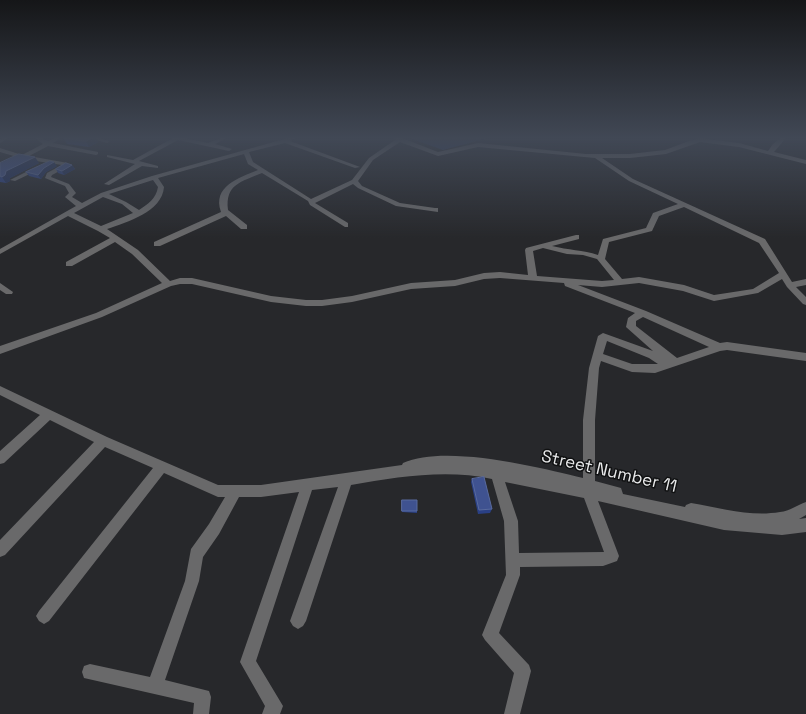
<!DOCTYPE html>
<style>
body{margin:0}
canvas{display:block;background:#27282b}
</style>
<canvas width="806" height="714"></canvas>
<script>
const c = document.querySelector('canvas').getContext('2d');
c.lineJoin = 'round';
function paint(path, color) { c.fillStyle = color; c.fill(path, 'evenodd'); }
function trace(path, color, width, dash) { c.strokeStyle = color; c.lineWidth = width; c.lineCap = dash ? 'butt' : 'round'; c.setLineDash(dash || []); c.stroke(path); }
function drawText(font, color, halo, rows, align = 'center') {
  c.font = font + ' "Space Grotesk",sans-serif'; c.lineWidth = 3; c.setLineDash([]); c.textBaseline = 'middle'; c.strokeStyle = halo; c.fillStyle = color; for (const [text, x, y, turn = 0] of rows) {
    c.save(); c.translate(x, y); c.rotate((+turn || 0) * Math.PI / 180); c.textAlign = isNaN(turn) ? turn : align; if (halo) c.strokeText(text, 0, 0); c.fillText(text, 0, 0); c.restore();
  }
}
const green = new Path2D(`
 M409 138H488L443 150Z`);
const minor = new Path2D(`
 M2 138H9L0 143V139Z
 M35 138H42L48 141 54 138H61L53 143 98 152V154L96 155 48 146 29 156 68 163 67 167 52 175 51 177 69 184 76 193 72 197 82 203 101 193 152 176 288 138H296L290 141 360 167 355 168 285 143 249 152 253 162 311 199 352 180 369 158 395 140 393 138H402L438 152 478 143 586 154H630L665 150 689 141 700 138 739 143 768 151 773 144 780 138H786L774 152 806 160V164L739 147 700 142 666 154 630 158H602L633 179 765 239 792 282 806 279V285L796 287 806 297V305L803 304 787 287 782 279 758 293 714 301 683 291 639 283 602 287 578 285 646 311 720 343 727 342 806 353V361L727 350 720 351 655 373 632 372 601 361 599 368 595 420V481L621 488 623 494 685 507 686 505 691 503C720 508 751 517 780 512 790 511 797 505 806 502V515L799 519 806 518V532L782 535 724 530 598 501 619 556 617 561 603 566 520 567V575L499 633 529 665 531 671 520 714H504L514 673 485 640 482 635 506 575 504 521 492 479C446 469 397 477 351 485L306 621 303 626 298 629 293 626 290 621 338 487 312 490 256 661 283 706 280 714H262L265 706 240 662 299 492 261 497H239L219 534 203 557 199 581 165 680 209 691 211 697 209 714H193L194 703 84 678 82 672 84 666 90 664 150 677 185 581 191 549 209 524 225 497H218L164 473 49 621 44 624 39 621 36 616 39 611 153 468 105 447 5 555 0 557V540L94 442 50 420 4 463 0 464V451L40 415 0 395V386L107 437 218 485H261L402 465 403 463C445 444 538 467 583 478V420L589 368 598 336 603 333 653 351 626 327 628 318 635 313 565 286 564 283 500 278 484 279 455 286 411 289 352 302 322 306H306L271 302 192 284H180L171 286 102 317 0 354V346L96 313 162 283 132 254 115 242 72 266H66V262L110 238 98 231 68 216 0 254V249L76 206 65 197 69 193 65 186 45 178 47 173 62 165 23 159 0 171V166L17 157 0 152V148L22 155 43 144ZM400 142 438 156 478 147 595 158 629 181 678 204 653 213 646 228 603 239 598 255C583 250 568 250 552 246L579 239V235H576L526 248 525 250 528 275 500 272 484 273 455 280 411 283 352 296 322 300H306L271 296 192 278H180L170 281 138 250 107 229C127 222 162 212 164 187L158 178 244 154 248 164 258 170C239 178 212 186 221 212L154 242V246H160L226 216 241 229H247V225L228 210C225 184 241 182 262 173L308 201 310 205 345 227H348V223L315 203 353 184 358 188 396 206 438 212V208H435L400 203 362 186 358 181 373 160ZM153 180 158 187C156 199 148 204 139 210L126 202 109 194ZM103 197 122 204 133 213 101 226 74 213ZM684 207 759 243 779 273 753 289 714 295 684 285 639 277 622 279 605 259 609 242 652 231 659 216ZM543 248 567 254 583 255 597 259 614 280 602 281 537 276 533 251ZM643 317 709 347 677 358 636 326V321ZM607 341 649 358 658 364H632L603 354ZM505 482 584 498 604 552 519 553 518 521Z
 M89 138H100L110 141 107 143Z
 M173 138H185L208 143 220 138H227L215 144 232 149 229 151 178 140 139 161 158 166V168L142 166 109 185 104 184 135 164 107 157V155L133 160Z
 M38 166 41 168 40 169 15 181 10 180Z
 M0 283 13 292 12 294H6L0 290Z`);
const wall = new Path2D(`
 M63 138H96L98 142 89 147 67 144Z
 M0 163H39L10 178V181L6 183 0 182Z
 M72 165 75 169 64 175 58 173 56 169Z
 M57 166 46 172 41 179 29 176 26 172Z
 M472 479 492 509 490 513 478 514 471 482Z
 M402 500H417V513L402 512Z`);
const shadedWall = new Path2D(`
 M92 138H96L98 142 89 147 86 141Z
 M35 157 39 163 10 178V181L6 183 2 177 6 171Z
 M54 162 57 166 46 172 41 179 38 175 44 168Z
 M72 165 75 169 64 175 62 171Z`);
const building = new Path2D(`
 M63 138H92L86 141Z
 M19 154 35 157 6 171 5 175 2 177 0 176V163Z
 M50 161 54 162 44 168 38 175 26 172Z
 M66 163 72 165 62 171 56 169Z
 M484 477 492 509 479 510 472 479Z
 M402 500H417V511H402Z`);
const nearStreetnames = [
 ["Street Number 11",609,472,13]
];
paint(green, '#293c6c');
paint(minor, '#69696a');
paint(wall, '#2a4085');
paint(shadedWall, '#202f5c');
paint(building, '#3f5290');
trace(building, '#596a9e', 1);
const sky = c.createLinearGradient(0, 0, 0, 238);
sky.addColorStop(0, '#151618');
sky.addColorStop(0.58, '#414855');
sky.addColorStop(1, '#41485500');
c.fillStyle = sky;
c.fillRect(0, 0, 806, 238);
drawText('17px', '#e8e9ea', '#101112', nearStreetnames);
</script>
